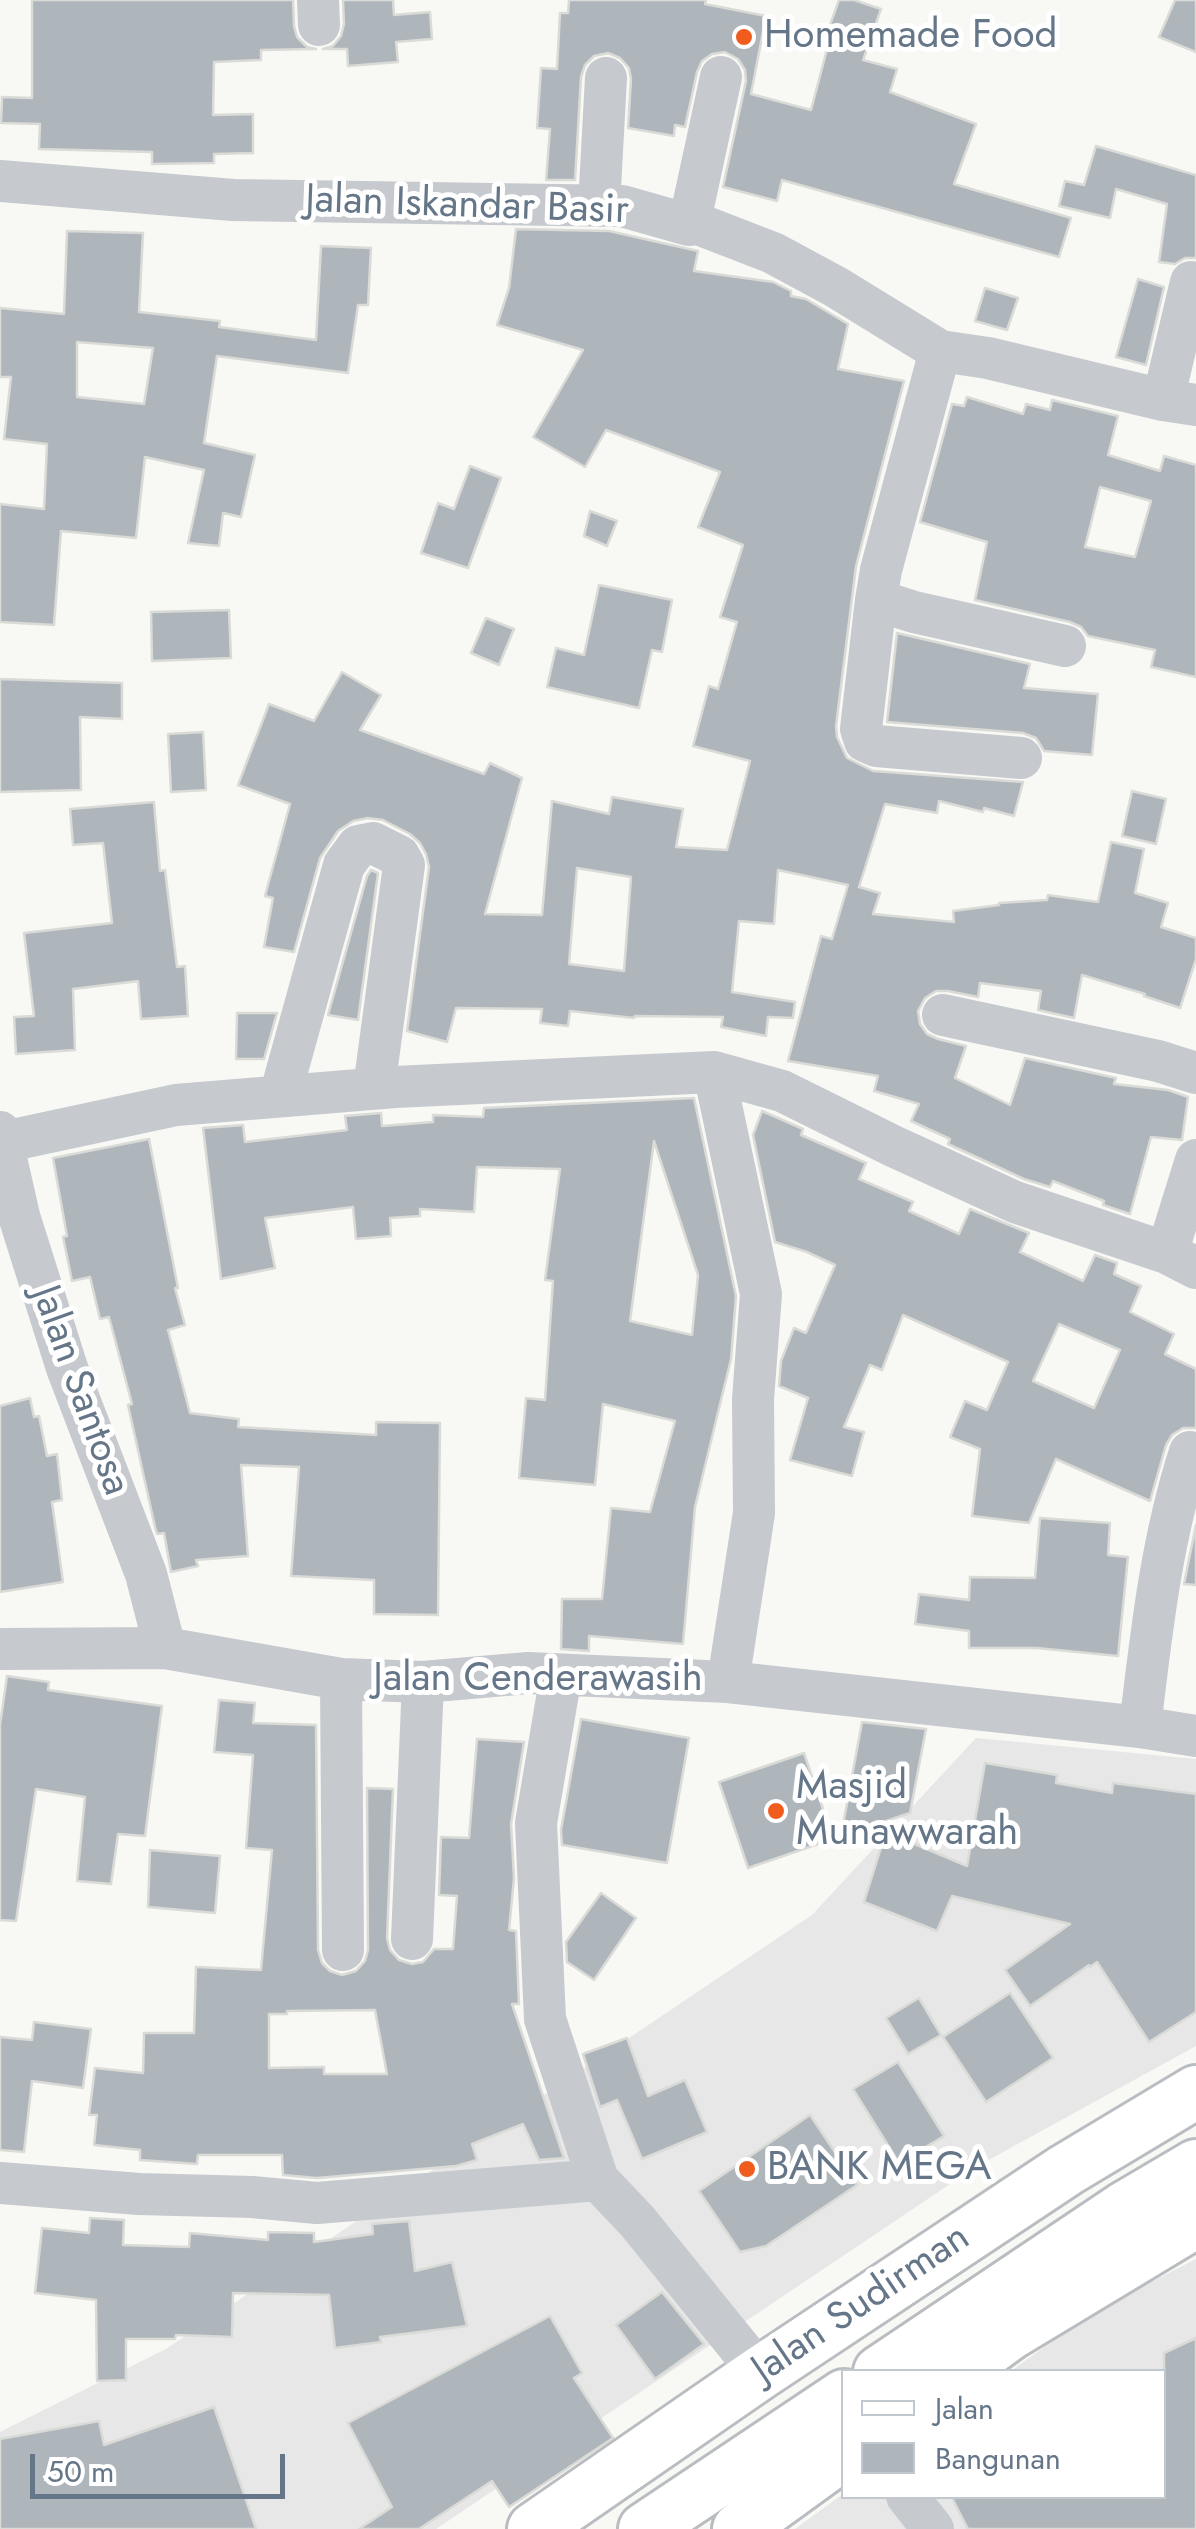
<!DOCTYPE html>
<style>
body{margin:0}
#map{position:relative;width:1196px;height:2529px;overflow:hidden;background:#f8f8f5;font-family:Jost,sans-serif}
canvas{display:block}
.legend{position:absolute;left:841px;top:2369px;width:325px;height:130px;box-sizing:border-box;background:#fff;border:2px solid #c1c8cf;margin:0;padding:12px 18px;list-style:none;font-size:30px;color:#657688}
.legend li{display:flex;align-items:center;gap:20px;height:50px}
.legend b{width:50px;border:2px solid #c1c8cf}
.scale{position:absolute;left:30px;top:2454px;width:255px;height:45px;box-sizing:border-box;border:5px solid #657688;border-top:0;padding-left:12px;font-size:30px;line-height:35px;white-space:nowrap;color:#657688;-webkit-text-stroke:8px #fff;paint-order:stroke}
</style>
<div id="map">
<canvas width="1196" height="2529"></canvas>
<ul class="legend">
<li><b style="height:12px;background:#fff"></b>Jalan</li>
<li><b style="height:28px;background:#aeb6bc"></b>Bangunan</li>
</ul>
<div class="scale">50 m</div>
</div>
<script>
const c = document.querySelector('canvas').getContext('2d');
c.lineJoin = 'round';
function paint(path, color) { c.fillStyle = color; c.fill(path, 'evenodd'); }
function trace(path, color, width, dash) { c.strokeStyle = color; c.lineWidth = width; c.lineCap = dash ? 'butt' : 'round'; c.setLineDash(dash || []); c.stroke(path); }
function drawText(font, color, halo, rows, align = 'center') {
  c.font = font + ' Jost,sans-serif'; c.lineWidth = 10; c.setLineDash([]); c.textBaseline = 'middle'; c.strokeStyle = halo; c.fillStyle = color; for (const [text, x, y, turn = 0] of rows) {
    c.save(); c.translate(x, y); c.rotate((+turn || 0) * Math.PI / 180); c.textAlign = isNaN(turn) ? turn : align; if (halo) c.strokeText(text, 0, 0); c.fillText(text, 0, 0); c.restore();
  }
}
const built = new Path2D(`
 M976 1738 1196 1759V2046L974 2168 436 2529H0V2432L166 2349 812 1915Z
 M1196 2259V2529H795L843 2494 844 2496H1164V2372L1011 2371 1091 2313Z`);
const building = new Path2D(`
 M32 0H293L294 26 297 37 307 47 316 49 261 50V60L214 62 213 115 253 114V153L214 154V163L152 164V152L39 149 40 124 1 123 2 97 32 98Z
 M343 0H393L394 15 430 12 432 39 396 42 398 62 348 66 347 49H323L333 46 341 36 344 24Z
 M569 0H706L705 4 766 16 751 94 811 110 830 38 826 36 839 0H854L881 9 863 60 897 69 890 92 976 124 954 184 1071 218 1059 257 782 180 777 201 723 187 746 81 745 70 738 59 725 52 712 54 702 61 697 72 685 127 675 125 674 136 628 128 631 79 629 68 620 58 608 53 594 56 585 65 581 77 575 180H546L550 129 537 128 541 68 557 69 560 13H568Z
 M1175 0H1196V52L1159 37Z
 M1096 146 1196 175V258H1185L1175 264 1159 262 1167 204 1116 189 1110 218 1059 206 1065 181 1084 185Z
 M516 229 609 231 698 251 694 271 773 282 791 291V296L806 299 848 324 838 369 904 381 856 566 836 726 837 737 847 758 873 771 1023 782 1014 816 984 808 983 812 939 801 937 813 885 804 859 887 880 893 873 914 954 922 953 911 999 905V903L1047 900 1048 895 1098 902 1111 842 1144 849 1135 893 1168 903 1161 927 1196 938V959L1180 1008 1144 996 1145 994 1082 975 1074 1018 1038 1010 1041 991 980 983 978 997 948 991H936L925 998 918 1011 920 1024 927 1034 938 1039 966 1046 955 1078 1010 1105 1025 1058 1116 1078 1114 1084 1168 1090 1188 1097 1182 1140 1151 1137 1130 1214 1103 1205 1104 1201 1053 1181 1050 1187 1024 1179 948 1144 950 1139 911 1121 919 1104 874 1091 878 1076 788 1061 821 936 832 939 848 885 778 870 774 924 739 921 732 992 795 1002 793 1018 768 1017 766 1036 721 1027 723 1017 635 1016 634 1018 570 1011 568 1026 540 1023 542 1009 456 1008 447 1042 407 1031 429 867 426 854 420 843 410 834 383 820 368 818 353 821 338 831 320 858 294 952 264 947 273 898 265 896 290 804 238 785 269 704 314 721 342 672 381 695 360 730 484 774 490 763 522 778 485 914 542 915 552 801 609 814 612 797 683 809 676 847 727 850 750 761 693 746 709 686 718 689 737 622 720 617 743 545 698 527 720 472 606 430 585 467 533 437 583 350 497 325 509 288ZM577 868 631 877 624 971 569 964Z
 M67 231 143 233 139 312 220 321 219 327 316 340 321 246 371 248 368 305H358L348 373 217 356 204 443 255 455 241 517 223 513 219 546 188 543 204 470 145 457 136 538 61 531 54 625 0 622V504L44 509 47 444 4 439 11 377H0V308L64 314ZM77 342 153 348 144 404 77 397Z
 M1138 279 1164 287 1146 365 1116 357Z
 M985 288 1018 298 1007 330 975 321Z
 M967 397 1023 414 1026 404 1050 410 1052 400 1118 416 1108 455 1160 471 1164 456 1196 465V677L1151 667 1155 650 1088 636 1081 627 1070 622 975 600 987 542 920 522 952 404 964 406ZM1100 487 1151 501 1135 557 1085 547Z
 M470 466 501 478 468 568 421 553 438 503 454 509Z
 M590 511 617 521 607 546 584 536Z
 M599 585 672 600 662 652 652 650 639 708 547 687 556 648 584 655Z
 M229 610 231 658 152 661 151 612Z
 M486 618 514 629 499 665 471 653Z
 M897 633 1030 664 1024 688 1098 694 1092 755 1044 751 1036 738 1023 733 887 722Z
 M0 679 122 683V719L80 717 81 790 0 792Z
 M203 732 206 790 171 792 168 734Z
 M1132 791 1166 799 1156 844 1122 836Z
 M154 802 160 871 165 870 177 967 185 966 188 1016 141 1019 138 981 73 989 75 1050 16 1054 14 1017 34 1016 24 933 112 923 103 843 73 845 70 809Z
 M371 870 378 873 358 1020 328 1015 367 876Z
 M237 1013H277L264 1059H236Z
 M694 1098 736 1296 731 1359 695 1507 683 1644 589 1636V1651L561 1649 562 1599H602L611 1508 650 1512 675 1421 603 1404 595 1485 519 1478 526 1398 545 1400 553 1281 545 1280 560 1169 477 1167 474 1212 420 1209V1216L390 1218 391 1236 356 1239 353 1207 265 1218 275 1268 221 1279 203 1128 243 1125 245 1142 347 1130 345 1116 381 1113 382 1126 433 1122V1115L483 1117 484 1108ZM654 1141 698 1275 692 1335 630 1321Z
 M762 1111 803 1129 801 1135 866 1163 859 1179 913 1202 909 1211 959 1234 970 1209 1029 1233 1020 1252 1083 1281 1095 1255 1117 1263 1114 1274 1141 1286 1130 1312 1174 1334 1165 1354 1196 1369V1428H1183L1172 1435 1166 1445 1150 1501 1056 1459 1029 1523 972 1516 980 1449 950 1437 965 1401 987 1410 1008 1362 903 1315 882 1370 870 1365 844 1427 864 1432 852 1476 790 1460 808 1398 779 1386 781 1361 794 1328 806 1333 835 1265 807 1252 775 1242 753 1135ZM1059 1324 1120 1350 1094 1408 1033 1381Z
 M149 1139 178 1288H175L185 1325 168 1330 190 1413 239 1419 238 1427 376 1435V1422L440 1423 438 1615 374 1614V1580L291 1576 299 1467 241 1465 248 1556 196 1560 198 1566 171 1572 164 1533 157 1534 155 1527 128 1405 132 1404 109 1317 100 1319 90 1277 72 1281 63 1237 67 1236 53 1158Z
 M30 1398 34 1417 39 1416 47 1456 57 1454 62 1500 52 1502 63 1582 0 1592V1406Z
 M1040 1518 1110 1523 1108 1555 1128 1557 1118 1656 1037 1648H969V1631L915 1624 919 1594 969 1600 970 1577 1035 1578Z
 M1196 1525V1585L1184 1584Z
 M7 1676 49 1682 48 1690 162 1706 145 1836 118 1834 111 1884 77 1881 85 1797 36 1789 16 1921 0 1920V1725Z
 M219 1700 255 1703 253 1723 316 1725 318 1950 322 1963 330 1971 342 1975 356 1971 365 1961 368 1950 367 1788 393 1789 387 1938 390 1950 399 1960 412 1964 423 1962 434 1949H453L457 1896 439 1895 441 1837 469 1838 477 1739 524 1742 511 1824 514 1878 509 1930 516 1931 519 2004H512L564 2158 539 2160 523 2124 472 2144 477 2160 456 2166 317 2178 283 2175 282 2155H198L197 2164 140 2160V2150L94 2145 97 2115H89L95 2068 143 2073 144 2033H194L196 1967 261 1970 272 1850 246 1848 253 1755 214 1752ZM375 2010 387 2074H324V2067L269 2068V2014H287V2011Z
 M581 1719 689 1738 667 1863 562 1845 561 1830Z
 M862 1722 926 1729 910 1813 841 1836Z
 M804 1753 833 1839 748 1868 719 1782Z
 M985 1763 1057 1775 1056 1783 1112 1793 1113 1783 1196 1794V2012L1149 2042 1097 1962 1090 1967 1089 1965 1030 2006 1005 1970 1070 1924 952 1896 937 1931 864 1902 886 1832 967 1866Z
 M150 1850 220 1856 215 1913 148 1907Z
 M601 1893 636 1918 594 1980 567 1962 566 1942Z
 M1010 1993 1053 2058 986 2102 943 2037Z
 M919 1998 941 2035 908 2054 886 2018Z
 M34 2022 91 2029 83 2088 32 2081 24 2152 0 2150V2037L32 2040Z
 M627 2038 648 2096 685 2080 707 2132 642 2159 617 2100 600 2107 583 2054Z
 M898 2062 944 2136 899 2163 853 2089Z
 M810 2115 857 2185 766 2246 740 2252 699 2191Z
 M90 2218 124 2220 123 2245 189 2247 190 2233 268 2240V2232L314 2233V2242L373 2234 372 2224 409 2221 415 2271 452 2262 467 2326 380 2337 381 2342 335 2348 329 2295 233 2293 232 2337 176 2335 175 2339H126V2380L97 2381 96 2300 35 2293 42 2228 89 2233Z
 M662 2292 704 2344 655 2379 616 2325Z
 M550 2316 582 2373 574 2378 613 2438 509 2507 492 2481 419 2529H359L392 2507 348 2423Z
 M1196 2338V2529H968L951 2496H1164V2353Z
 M214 2407 256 2529H0V2439L99 2421 104 2445Z`);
const minor = new Path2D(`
 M318 0 319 25
 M0 181 233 200 622 206 689 225 698 224 773 253 836 287 940 351 988 358 1163 400 1196 405
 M599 206 606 78
 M689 225 721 77
 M940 351 881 570 876 600 914 612 1065 646
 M1163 400 1191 282
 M876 600 861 729 865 741 876 746 1021 758
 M943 1015 1158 1061 1196 1073
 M714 1072 761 1294 753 1399 754 1513 728 1682
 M280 1096 344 865 358 846 373 843 399 856 404 865 374 1088
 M0 1132 19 1216 67 1368 146 1574 165 1648
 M3 1142 176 1105 395 1087 714 1072 782 1091 893 1146 1015 1202 1167 1253 1196 1268
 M1167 1253 1196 1160
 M0 1649 165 1648 341 1679 423 1682 528 1673 728 1682 1140 1727 1196 1736
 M561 1675 536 1823 545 2019 598 2180
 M341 1679 343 1950
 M1140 1727C1151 1635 1161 1541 1190 1452
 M412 1939 423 1682
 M0 2183 139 2194 252 2197 317 2203 598 2180 637 2221 760 2373
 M907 2496 933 2529`);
const major = new Path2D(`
 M880 2372 1123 2209 1196 2166
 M957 2372 1009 2334 1196 2221
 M534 2529 760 2373 1066 2170 1196 2092
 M645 2529 844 2396
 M739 2529 844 2453`);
const markers = [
 [744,37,10,"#f05c1d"],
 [776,1811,10,"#f05c1d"],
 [747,2169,10,"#f05c1d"]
];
const poiNames = [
 ["Homemade Food",764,37],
 ["Masjid",796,1788],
 ["Munawwarah",796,1834],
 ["BANK MEGA",767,2169]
];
const streetNames = [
 ["Jalan Iskandar Basir",467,207,2],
 ["Jalan Santosa",79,1391,70],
 ["Jalan Cenderawasih",538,1680],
 ["Jalan Sudirman",862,2305,-34]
];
paint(built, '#e6e7e6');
paint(building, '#aeb6bc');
trace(building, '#dadad7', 2.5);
trace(major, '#b9bdc1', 58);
trace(minor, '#c6c9cd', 42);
trace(major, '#fff', 52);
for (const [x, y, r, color] of markers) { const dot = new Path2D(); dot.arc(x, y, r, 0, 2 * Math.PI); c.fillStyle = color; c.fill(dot); trace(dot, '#fff', 4); }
drawText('40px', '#657688', '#fff', poiNames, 'left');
drawText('40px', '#657688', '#fff', streetNames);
</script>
